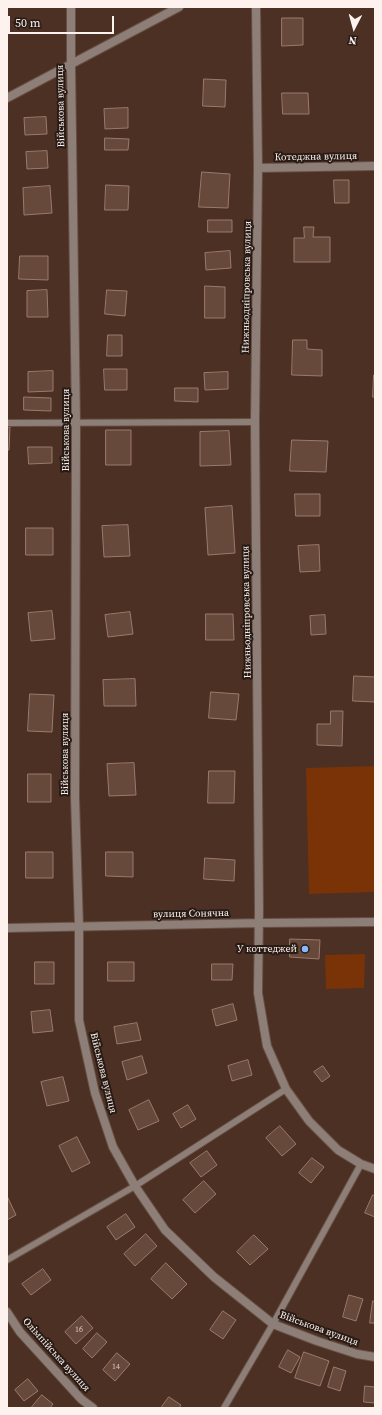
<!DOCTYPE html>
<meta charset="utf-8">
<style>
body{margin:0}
#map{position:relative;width:382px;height:1415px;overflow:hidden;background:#4b3023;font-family:"Source Serif 4",serif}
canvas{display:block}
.frame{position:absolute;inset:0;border:8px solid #fdf2ed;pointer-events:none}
.north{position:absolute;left:334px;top:8px;width:40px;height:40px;-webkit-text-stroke:3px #281b16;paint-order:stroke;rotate:186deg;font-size:11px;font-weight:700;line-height:16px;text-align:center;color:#fdf2ed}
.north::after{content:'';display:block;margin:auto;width:14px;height:18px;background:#fdf2ed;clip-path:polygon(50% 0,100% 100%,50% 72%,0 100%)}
.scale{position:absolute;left:8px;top:16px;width:106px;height:18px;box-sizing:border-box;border:2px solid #fdf2ed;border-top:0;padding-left:5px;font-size:12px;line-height:14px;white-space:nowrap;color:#fdf2ed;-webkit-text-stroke:3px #281b16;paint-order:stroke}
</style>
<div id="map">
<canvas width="382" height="1415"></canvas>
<div class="frame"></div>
<div class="north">N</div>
<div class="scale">50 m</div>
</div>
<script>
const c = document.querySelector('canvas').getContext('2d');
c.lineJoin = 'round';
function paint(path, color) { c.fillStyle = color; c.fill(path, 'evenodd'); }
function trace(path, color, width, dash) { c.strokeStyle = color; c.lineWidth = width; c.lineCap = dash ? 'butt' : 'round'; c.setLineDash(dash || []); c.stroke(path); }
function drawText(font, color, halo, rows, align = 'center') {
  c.font = font + ' "Source Serif 4",serif'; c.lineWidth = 4; c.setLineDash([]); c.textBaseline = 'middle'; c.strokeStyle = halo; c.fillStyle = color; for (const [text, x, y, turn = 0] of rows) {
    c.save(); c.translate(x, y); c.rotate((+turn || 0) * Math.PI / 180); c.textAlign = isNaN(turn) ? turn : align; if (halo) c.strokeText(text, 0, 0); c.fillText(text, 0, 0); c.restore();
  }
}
const green = new Path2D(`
 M375 766V892L309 894 306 768Z
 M365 954 364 988 326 989 325 955Z`);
const building = new Path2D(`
 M282 18H303V45L282 46Z
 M204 79 226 80 225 107 203 106Z
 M282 93H308L309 114H283Z
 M128 108V128L105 129 104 109Z
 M46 117 47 134 25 135 24 118Z
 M105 138 129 139 128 150H105Z
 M47 151 48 168 27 169 26 152Z
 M202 172 230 174 228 208 199 207Z
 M334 180H349V203H335Z
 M106 185 129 186 128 210H105Z
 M50 186 52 213 24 215 23 188Z
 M208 220H232V232H208Z
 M304 227H314L313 237H330V262H294V238H304Z
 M230 251 231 268 206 270 205 253Z
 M20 256H48V280L19 279Z
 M205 286 225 287V318H205Z
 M47 290 48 317H27V291Z
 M107 290 127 291 125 316 105 314Z
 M108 335H122V356H107Z
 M293 340H307V349L322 350V376L292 375Z
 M104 369H127V390H105Z
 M53 371V391L28 392V372Z
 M228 372V389L205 390 204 373Z
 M374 375H375V397H373Z
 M175 388H198V402L175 401Z
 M24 397 51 398V411L24 410Z
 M7 427H10L9 450H7Z
 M106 430H131V465H106Z
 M229 431 231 465 200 466V432Z
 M292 440 328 441 326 472 290 471Z
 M28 447H52V463L29 464Z
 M295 494H320V516H296Z
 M232 506 235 553 208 555 205 508Z
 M128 525 130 556 104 557 102 526Z
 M26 528H53V555H26Z
 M319 545 320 571 300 572 298 546Z
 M52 611 55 639 31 641 28 613Z
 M130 612 133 634 108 637 105 615Z
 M206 614H233L234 640H206Z
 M325 615 326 634 311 635 310 616Z
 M354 676 375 677V702L353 701Z
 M135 679 136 706H104L103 680Z
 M211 692 239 694 236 720 209 718Z
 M30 694 54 695 52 732 28 731Z
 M331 711H343L342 746 317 745V724H330Z
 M134 763 136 795 109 796 107 764Z
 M209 771H235L234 803H208Z
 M28 774H51V802H28Z
 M26 852H53V878H26Z
 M106 852H133V877L106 876Z
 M205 858 235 860 234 881 204 879Z
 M290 939 320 940 319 959 290 957Z
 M35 962H54V984H35Z
 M108 962H134V981H108Z
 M212 964H233L232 980H212Z
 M233 1004 237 1020 216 1026 212 1010Z
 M50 1010 53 1031 33 1033 31 1012Z
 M137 1023 141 1040 117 1044 114 1027Z
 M142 1056 147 1073 127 1080 122 1062Z
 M248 1060 252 1075 232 1081 228 1066Z
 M323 1066 330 1076 322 1082 314 1072Z
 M63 1077 69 1101 47 1106 41 1082Z
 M149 1100 159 1121 138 1130 129 1110Z
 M188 1105 196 1119 181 1128 173 1114Z
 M280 1126 296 1144 282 1156 266 1138Z
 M77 1137 90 1163 72 1172 59 1146Z
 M207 1151 217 1165 201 1177 190 1163Z
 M312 1158 324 1167 311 1183 299 1173Z
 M204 1181 216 1194 195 1213 183 1200Z
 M373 1195 375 1196V1217L365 1213Z
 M7 1196 16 1215 7 1220Z
 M126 1214 135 1227 116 1240 107 1227Z
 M146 1234 157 1246 135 1266 124 1254Z
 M254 1235 268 1249 250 1265 237 1252Z
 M166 1263 187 1284 172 1299 151 1279Z
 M43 1269 51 1280 31 1295 22 1284Z
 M349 1295 363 1299 356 1321 343 1317Z
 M373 1301H375V1323H370Z
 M223 1311 236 1320 223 1339 210 1330Z
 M82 1316 93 1328 76 1344 65 1332Z
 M97 1333 107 1342 92 1358 83 1349Z
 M288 1350 300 1357 291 1373 279 1367Z
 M304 1352 329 1361 320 1386 295 1378Z
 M117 1353 130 1364 115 1381 103 1370Z
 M334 1367 346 1371 340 1391 328 1387Z
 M28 1379 38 1391 24 1401 15 1390Z
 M365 1386 375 1387V1403L364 1402Z
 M42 1395 53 1404 50 1408H31Z
 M169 1397 181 1405 179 1408H161Z`);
const service = new Path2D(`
 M7 423 255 422
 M7 1260 135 1186 286 1089
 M224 1408 273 1324 361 1164`);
const minor = new Path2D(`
 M71 7V64L76 423 75 798 79 927V1020L95 1093 113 1147 135 1186 165 1230 214 1277 273 1324 317 1341 357 1354 375 1357
 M256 7 258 168 255 422 259 909 258 993 267 1046 286 1089 309 1121 338 1150 361 1164 375 1169
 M7 98 179 7
 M258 168 375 166
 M7 928 259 923 375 922
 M7 1312 20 1332 81 1399 93 1408`);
const markers = [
 [305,949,4,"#89bafc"]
];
const numberNames = [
 ["16",79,1330],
 ["14",116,1367]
];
const streetNames = [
 ["Військова вулиця",61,106,-91],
 ["Котеджна вулиця",316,157,-1],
 ["Нижньодніпровська вулиця",247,287,-89],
 ["Військова вулиця",66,430,-90],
 ["Нижньодніпровська вулиця",247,612,-91],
 ["Військова вулиця",65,754,-90],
 ["вулиця Сонячна",191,914,-1],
 ["Військова вулиця",103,1073,76],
 ["Військова вулиця",319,1329,20],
 ["Олімпійська вулиця",56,1355,48]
];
const poiNames = [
 ["У коттеджей",297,949]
];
paint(green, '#793307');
paint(building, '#67493c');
trace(building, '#9a7a6b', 1);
trace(service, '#674f43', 8);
trace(minor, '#674f43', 10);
trace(service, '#8d7e77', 6);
trace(minor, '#8d7e77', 8);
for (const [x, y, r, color] of markers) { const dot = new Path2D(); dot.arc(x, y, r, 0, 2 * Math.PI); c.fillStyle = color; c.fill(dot); trace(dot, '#281b16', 1.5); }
drawText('8px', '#d8c8c1', null, numberNames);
drawText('10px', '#fdf2ed', '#281b16', streetNames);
drawText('10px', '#fdf2ed', '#281b16', poiNames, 'right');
</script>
